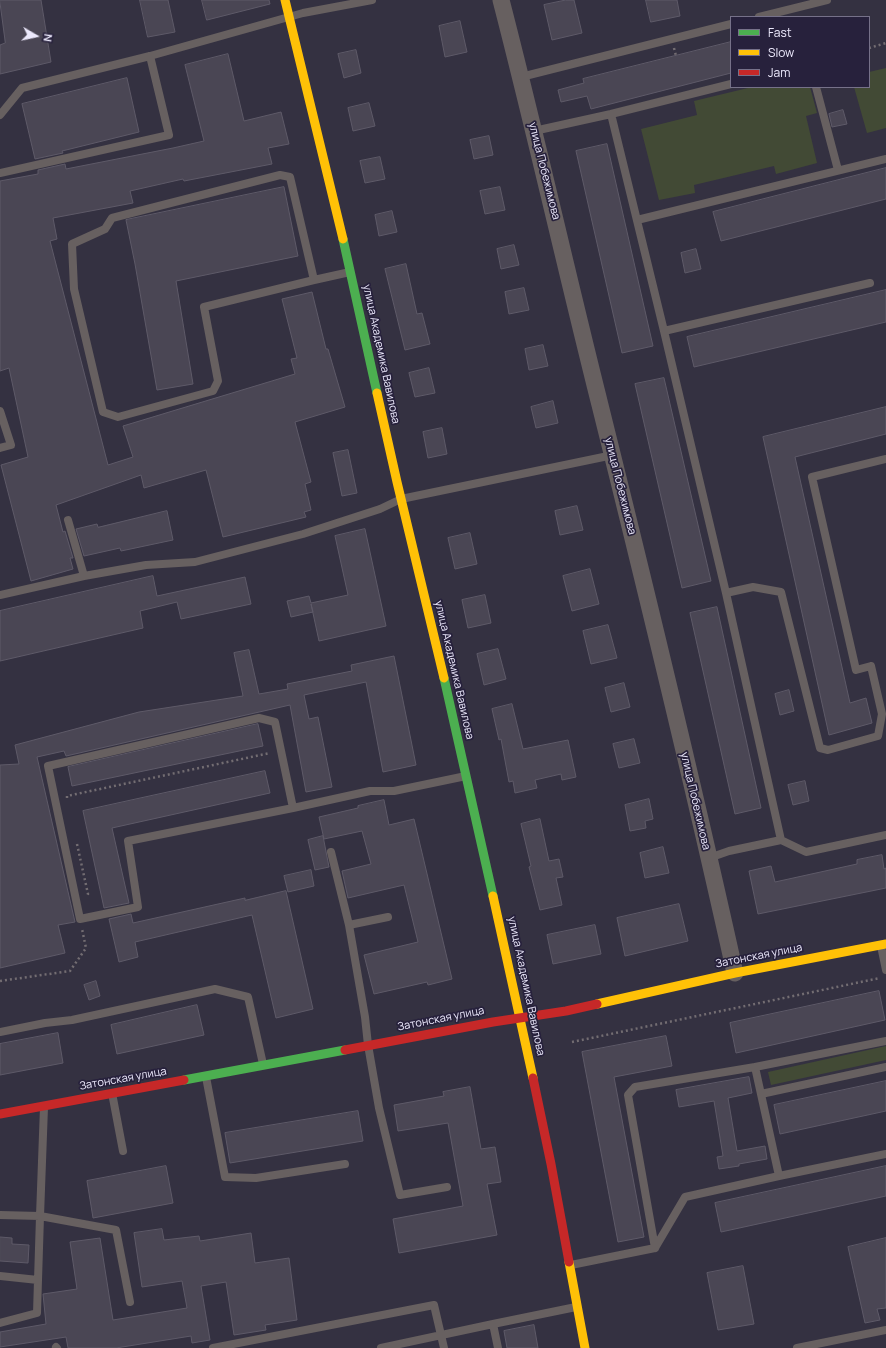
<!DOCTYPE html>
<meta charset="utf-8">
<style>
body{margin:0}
#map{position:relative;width:886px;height:1348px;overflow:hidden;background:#343141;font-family:Manrope,sans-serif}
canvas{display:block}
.legend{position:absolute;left:730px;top:16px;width:140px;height:72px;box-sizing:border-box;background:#27213c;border:1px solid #767189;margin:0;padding:5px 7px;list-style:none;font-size:12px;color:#ece9fc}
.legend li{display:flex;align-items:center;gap:8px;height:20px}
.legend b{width:20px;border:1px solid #767189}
.north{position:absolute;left:16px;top:16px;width:40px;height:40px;-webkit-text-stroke:3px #27213c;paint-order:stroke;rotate:99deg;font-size:11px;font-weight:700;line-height:16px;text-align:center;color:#ece9fc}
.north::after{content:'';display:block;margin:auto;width:14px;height:18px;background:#ece9fc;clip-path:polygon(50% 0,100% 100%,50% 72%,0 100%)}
</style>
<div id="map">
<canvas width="886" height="1348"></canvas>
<ul class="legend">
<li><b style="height:5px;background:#4caf50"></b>Fast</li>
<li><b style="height:5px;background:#ffc107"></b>Slow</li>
<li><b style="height:5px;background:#c62828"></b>Jam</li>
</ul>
<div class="north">N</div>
</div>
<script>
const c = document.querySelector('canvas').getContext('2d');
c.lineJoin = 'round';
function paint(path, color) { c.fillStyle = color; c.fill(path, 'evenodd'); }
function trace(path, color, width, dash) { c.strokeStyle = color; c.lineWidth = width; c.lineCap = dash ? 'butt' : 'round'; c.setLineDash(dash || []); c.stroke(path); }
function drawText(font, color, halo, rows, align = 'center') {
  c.font = font + ' Manrope,sans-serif'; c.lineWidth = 3.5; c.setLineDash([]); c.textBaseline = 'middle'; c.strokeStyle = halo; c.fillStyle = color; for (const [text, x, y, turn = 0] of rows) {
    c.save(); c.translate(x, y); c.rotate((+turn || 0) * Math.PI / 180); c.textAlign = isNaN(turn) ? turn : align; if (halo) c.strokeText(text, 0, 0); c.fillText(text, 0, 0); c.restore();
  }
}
const green = new Path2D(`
 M886 68V128L867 133 854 87H869V72Z
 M752 87H810L817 113 806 116 817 163 776 174 774 166 694 185 695 193 659 200 641 129 697 115 694 101Z
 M886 1046V1060L771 1085 768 1072Z`);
const building = new Path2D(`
 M0 0H41L51 62 0 74V45L5 43Z
 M140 0H168L175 32 148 37Z
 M202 0H269L270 4 207 20Z
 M566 0H574L582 33 552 40 544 5Z
 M646 0H677L680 16 651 22Z
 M460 21 467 52 445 57 439 26Z
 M731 42V73L591 109 587 96 561 102 558 90 584 83 583 79Z
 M356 50 361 73 344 78 338 54Z
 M228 54 244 121 281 112 289 144 268 148 272 164 184 181 183 179 130 191 133 203 53 218 57 239 50 241 108 465 133 457 123 426 295 374 291 359 297 358 282 299 312 292 326 349H328L345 407 295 422 311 482 305 484 311 510 304 512 306 517 223 537 206 470 144 488 141 475 56 505 63 532 65 531 73 558H70L73 569 31 581 1 465 28 457 9 368 0 371V181L38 174V170L65 164 66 169 173 148 204 141 185 65Z
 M127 78 139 132 62 151 63 153 35 159 22 104Z
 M369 103 375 126 353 131 348 108Z
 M843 110 847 124 832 127 829 114Z
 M489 136 493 155 474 159 470 140Z
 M607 144 653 346 622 353 576 151Z
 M380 157 385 179 365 183 360 161Z
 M886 168V199L721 241 713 212Z
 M284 187 298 256 176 281 193 384 157 390 135 264 126 220Z
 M500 187 505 210 485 214 480 191Z
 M392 211 397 232 379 236 375 215Z
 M514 245 519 265 501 269 497 249Z
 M696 249 701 269 685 273 681 253Z
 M406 264 417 314 422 313 430 344 405 350 385 269Z
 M524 288 529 310 509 314 505 292Z
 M886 290V322L694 367 687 337Z
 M543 345 548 366 529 370 525 349Z
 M429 368 435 393 415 397 409 373Z
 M664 378 711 581 682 588 635 384Z
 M553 401 558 423 536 428 531 407Z
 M886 407V434L795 457 850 703 866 698 872 723 829 735 763 437Z
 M442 428 447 454 428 458 423 432Z
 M348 450 357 493 342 496 333 453Z
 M577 506 583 530 560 535 555 511Z
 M167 511 173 540 121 551 120 548 84 556 76 529 97 524 98 527Z
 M365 529 386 626 319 641 311 604 313 612 291 617 287 601 309 596 311 603 348 595 335 536Z
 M470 533 477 564 455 569 448 538Z
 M590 569 599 604 572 611 563 576Z
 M153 576 157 596 245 577 251 604 181 619 177 602 140 611 143 628 0 661V611Z
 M485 595 491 623 468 628 462 600Z
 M717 607 761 808 735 814 690 613Z
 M608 625 617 658 591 664 583 631Z
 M498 649 506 679 484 685 477 654Z
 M249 650 259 694 288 689 287 684 352 671 351 665 394 656 416 765 383 772 366 682 304 695 309 719 318 717 332 787 306 792 290 705 66 756 64 751 37 757 75 922 58 925 65 953 0 968V765L19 764 15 745 139 712 243 696 234 653Z
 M624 683 630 707 611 712 605 688Z
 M789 690 794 711 780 715 775 694Z
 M512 704 523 749 568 740 576 777 562 780 561 774 535 780 537 788 515 793 513 781 509 782 501 739 499 740 492 709Z
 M258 724 263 746 72 786 68 767Z
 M634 739 640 763 619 768 613 744Z
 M265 771 270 793 112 828 129 903 104 908 83 811Z
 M805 781 809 801 793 805 788 785Z
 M649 799 653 819 645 821 646 828 630 831 625 805Z
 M384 800 389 825 414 819 452 979 428 985 427 982 374 994 364 955 418 942 404 885 348 898 342 871 371 864 362 831 324 839 319 817 358 808V806Z
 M540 819 549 861 559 859 563 877 556 878 562 905 540 910 529 867 531 866 521 824Z
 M323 836 329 867 315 870 308 840Z
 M663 847 669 873 645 878 640 853Z
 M882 855 884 869 886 868V888L758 914 749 871 771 866 775 882 857 864V860Z
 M311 870 314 886 288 892 284 876Z
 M286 891 313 1009 276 1018 252 915 135 942 138 957 119 962 109 919 131 914 133 923 245 898V900Z
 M679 904 688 941 625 956 617 918Z
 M595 925 601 954 553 964 547 935Z
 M96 981 100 996 89 1000 84 985Z
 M879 991 885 1020 736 1053 730 1023Z
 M197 1005 204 1035 117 1054 111 1025Z
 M58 1033 63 1063 0 1075V1044Z
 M666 1036 672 1066 614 1077 644 1237 618 1242 582 1052Z
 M749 1077 752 1093 728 1098 737 1151 765 1146 767 1159 739 1164V1166L719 1169 717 1157 723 1156 714 1101 679 1107 676 1090Z
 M886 1081V1111L780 1134 774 1105Z
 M470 1087 481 1149 495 1147 501 1182 487 1184 497 1235 399 1253 393 1219 463 1206 448 1123 398 1131 394 1105 444 1096 443 1092Z
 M358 1111 363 1141 230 1163 225 1133Z
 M166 1166 173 1203 93 1218 87 1181Z
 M886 1166V1196L721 1232 715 1203Z
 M162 1229 164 1240 199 1236 200 1241 251 1233 255 1263 289 1258 297 1320 265 1325 266 1330 234 1335 226 1282 201 1286 210 1340 192 1343 191 1336 116 1348H68L66 1337 0 1347V1332L46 1324 43 1294 77 1289 70 1242 100 1238 113 1320 187 1308 182 1281 142 1287 134 1233Z
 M0 1237 12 1238V1244L29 1245 28 1263 0 1261Z
 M886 1238V1308L877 1309 880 1320 865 1323 848 1247Z
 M743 1266 754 1324 718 1330 707 1273Z
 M534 1325 538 1348H507L504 1331Z`);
const path = new Path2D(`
 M674 48 676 56
 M869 48 886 43
 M67 798V796L270 753
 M77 844 88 894 87 897
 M0 981 70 971 86 948 82 929
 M572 1042 880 978`);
const lane = new Path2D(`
 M759 17 827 0
 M521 77 731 24
 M816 87 838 170
 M611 114 664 331 726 593 781 840 729 851 709 858
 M0 115 22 88 150 56 303 13 372 0
 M534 131 611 114 731 84
 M0 173 169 135 150 56
 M637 220 886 159
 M314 280 290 177 280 175 112 218 105 229 72 244 74 289 103 412 118 417 213 391 218 381 204 307 314 280 350 272
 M664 331 870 283
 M0 411 11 445 0 448
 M68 520 84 576
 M726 593 753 587 781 592 820 748 828 750 878 736 882 714 871 666 856 670 812 477 886 459
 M0 595 84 576 146 565 195 562 303 534 380 509 401 499 613 455
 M293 808 275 722 259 718 48 766 80 919 138 907 128 841 293 808 370 791H394L466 776
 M781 840 806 852 886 835
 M331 852 349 925 365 1017 368 1045 379 1108 400 1195 447 1187
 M349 925 388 917
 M881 946 886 970
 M0 1032 45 1023 72 1020 215 989 248 997 263 1064
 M755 1067 779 1176 886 1154
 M206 1077 225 1177 256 1178 345 1164
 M112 1093 123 1151
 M761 1094 886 1067
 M0 1215 40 1216 44 1107
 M655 1248 685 1197 779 1176
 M571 1265 655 1248 628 1095 635 1087 755 1067 886 1041
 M0 1276 38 1280 40 1216 116 1230 130 1302
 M0 1323 37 1313 38 1280
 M56 1347 57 1348
 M213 1348 434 1305 444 1348
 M381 1348 493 1324
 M498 1348 493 1324 576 1307
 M797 1348 886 1330`);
const street = new Path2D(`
 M501 0C536 135 566 270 600 405 647 594 693 783 735 973`);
const fast = new Path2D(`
 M343 239 377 393
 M444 678 493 896
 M184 1080 345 1050`);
const slow = new Path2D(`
 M285 0 343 239
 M377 393 397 482 444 678
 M493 896 533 1078
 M597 1004 735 973 886 944
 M569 1262 585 1348`);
const jam = new Path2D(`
 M345 1050 493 1022 566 1011 597 1004
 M533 1078 551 1164 569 1262
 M0 1114 184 1080`);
const streetNames = [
 ["улица Побежимова",544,171,76],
 ["улица Академика Вавилова",381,354,78],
 ["улица Побежимова",620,486,76],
 ["улица Академика Вавилова",454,670,77],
 ["улица Побежимова",695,801,77],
 ["Затонская улица",759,956,-11],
 ["улица Академика Вавилова",526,986,78],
 ["Затонская улица",441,1019,-11],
 ["Затонская улица",123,1079,-10]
];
paint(green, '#424a35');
paint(building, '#4a4654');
trace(building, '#5e5a68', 1);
trace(path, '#736d72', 2.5, [2, 3]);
trace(lane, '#676060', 8);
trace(street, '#676060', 17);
trace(fast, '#4caf50', 9);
trace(slow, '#ffc107', 9);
trace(jam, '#c62828', 9);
drawText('11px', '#ece9fc', '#27213c', streetNames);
</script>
